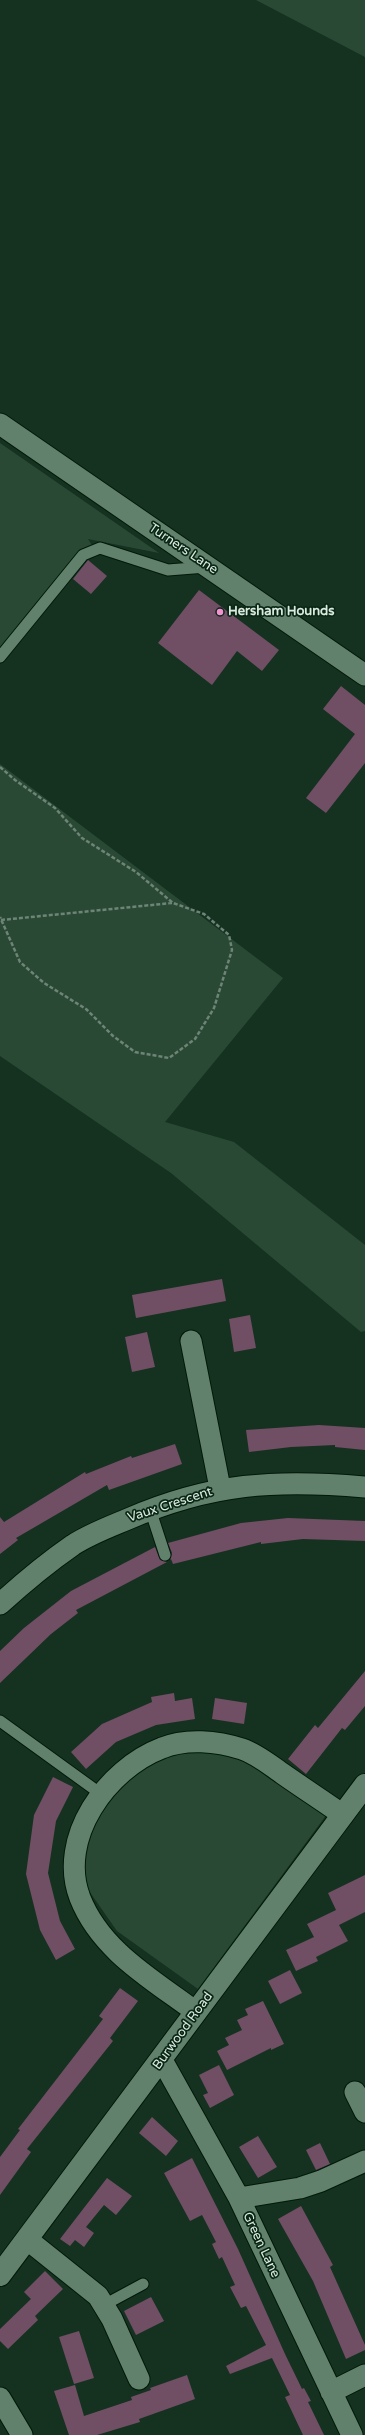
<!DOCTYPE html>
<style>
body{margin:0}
canvas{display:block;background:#153120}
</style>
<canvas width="365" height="2435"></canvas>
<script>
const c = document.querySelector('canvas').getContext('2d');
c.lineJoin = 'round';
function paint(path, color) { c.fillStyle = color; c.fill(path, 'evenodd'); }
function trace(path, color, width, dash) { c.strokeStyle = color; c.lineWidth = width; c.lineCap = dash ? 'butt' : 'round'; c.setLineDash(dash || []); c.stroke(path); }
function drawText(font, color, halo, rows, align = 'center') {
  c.font = font + ' "Varela Round",sans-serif'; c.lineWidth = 3.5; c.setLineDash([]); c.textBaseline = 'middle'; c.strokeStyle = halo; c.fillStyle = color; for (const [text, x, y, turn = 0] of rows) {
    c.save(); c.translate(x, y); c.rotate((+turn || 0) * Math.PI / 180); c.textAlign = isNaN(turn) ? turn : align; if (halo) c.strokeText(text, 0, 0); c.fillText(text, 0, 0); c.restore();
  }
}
const green = new Path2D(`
 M256 0H365V57Z
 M0 443 159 553 88 539 95 550 0 660Z
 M0 764 283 978 165 1122 234 1142 365 1245V1331L361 1332 171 1173 0 1056Z
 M191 1749 244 1756 327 1814 198 1989 117 1931 87 1888 81 1846 110 1791 146 1763Z`);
const building = new Path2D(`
 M88 560 107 576 91 594 73 579Z
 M199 590 279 650 262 671 237 651 212 685 158 643Z
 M341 686 365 705V763L326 813 306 798 355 734 323 709Z
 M222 1279 226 1301 136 1318 132 1295Z
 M250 1315 256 1348 234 1352 229 1319Z
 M147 1332 155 1367 132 1372 125 1337Z
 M319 1425 365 1428V1450L335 1447V1445L291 1447 249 1452 246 1430Z
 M175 1444 182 1464 109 1490 107 1485 16 1538 18 1540 0 1554V1517L4 1522 85 1472 86 1474 131 1456 132 1458Z
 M288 1518 365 1521V1541L303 1539 261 1544V1542L173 1564 171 1559 170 1560 172 1553 168 1543 241 1523Z
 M155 1547 160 1560 167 1562 76 1610 78 1613 51 1634 0 1683V1651L24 1628 71 1591Z
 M365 1671V1706L345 1730 342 1728 306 1774 288 1759 315 1725 318 1728Z
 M174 1693 175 1701 192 1698 195 1719 156 1725 116 1742 86 1769 71 1752 102 1724 152 1702 151 1697Z
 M215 1698 247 1703 244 1724 212 1719Z
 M53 1777 73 1787 56 1821 48 1873 60 1921 75 1949 56 1960 40 1930 26 1874 34 1815Z
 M365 1875V1912L339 1925 348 1941 316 1957 318 1961 296 1971 286 1950 314 1937 307 1924 336 1910 328 1893Z
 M290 1970 302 1993 280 2004 268 1981Z
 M120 1988 138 2001 110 2038 113 2041 27 2149 31 2152 0 2195V2157L20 2130 18 2129 103 2019 99 2016Z
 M263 2001 284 2044 271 2050V2048L227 2070 217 2051 229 2045 225 2038 242 2030 237 2020 248 2015 245 2009Z
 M219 2065 234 2095 210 2108 203 2095 208 2093 199 2075Z
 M152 2117 178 2141 166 2156 139 2133Z
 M258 2136 277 2167 258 2178 239 2147Z
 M320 2143 330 2164 316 2170 306 2150Z
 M192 2158 238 2249 285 2354 302 2389 304 2388 311 2401 308 2402 324 2435H303L285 2397 290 2395 272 2358 230 2374 226 2366 266 2345 246 2306 241 2308 230 2287 235 2285 222 2257 219 2259 212 2244 216 2242 202 2215 190 2221 164 2173Z
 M107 2178 132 2196 116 2215 104 2205 86 2227 94 2233 84 2247 75 2240 70 2246 60 2239Z
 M301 2206 333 2265 330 2267 365 2345V2350L346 2359 313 2281 278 2219Z
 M45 2271 63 2289 35 2316 38 2320 8 2349 0 2341V2329L31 2299 24 2292Z
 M151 2297 164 2321 136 2335 124 2311Z
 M79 2331 94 2378 74 2384 59 2337Z
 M187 2375 195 2399 139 2419 140 2422 97 2435H69L54 2391 75 2385 84 2416 132 2400 131 2397 151 2390 150 2388Z`);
const path = new Path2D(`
 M0 767 15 780 55 808 82 838 136 872 173 903 204 914 229 935 232 950 214 1008 195 1039 169 1058 135 1052 113 1036 86 1009 44 983 20 962 0 917
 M1 920 172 903`);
const lane = new Path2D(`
 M0 657 83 555 100 548 168 570 206 567
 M150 1509 165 1555
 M0 1721 101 1794
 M104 2305 143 2284`);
const street = new Path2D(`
 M0 424 365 675
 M191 1341 220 1488
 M0 1604C23 1583 47 1563 73 1545 90 1534 109 1527 128 1519 211 1483 276 1479 365 1487
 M196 2012C152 1979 101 1951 80 1898 57 1838 107 1769 162 1748 186 1738 217 1741 242 1749 257 1754 270 1765 283 1774 303 1788 323 1801 343 1815
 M162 2060 239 2198 352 2435
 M355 2092 365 2112
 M239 2198 300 2188 321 2181 365 2161
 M28 2240 98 2296 112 2319 139 2379
 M331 2392 365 2375
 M0 2398 22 2435`);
const secondary = new Path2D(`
 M0 2275 365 1785`);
const markers = [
 [220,612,4,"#f491d3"]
];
const streetNames = [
 ["Turners Lane",183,549,34],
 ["Vaux Crescent",170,1505,-18],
 ["Burwood Road",183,2031,-54],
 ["Green Lane",261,2245,65]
];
const poiNames = [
 ["Hersham Hounds",228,612]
];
paint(green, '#294935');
paint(building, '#704e64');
trace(lane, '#001909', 13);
trace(street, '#001909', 23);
trace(secondary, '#001909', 24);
trace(path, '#6d8476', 2.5, [4, 2]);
trace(lane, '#62816c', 11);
trace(street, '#62816c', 21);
trace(secondary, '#62816c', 22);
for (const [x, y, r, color] of markers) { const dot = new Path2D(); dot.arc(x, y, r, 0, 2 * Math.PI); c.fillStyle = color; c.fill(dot); trace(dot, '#0a2716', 1.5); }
drawText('13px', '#daebdf', '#0a2716', streetNames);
drawText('bold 13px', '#daebdf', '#0a2716', poiNames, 'left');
</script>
